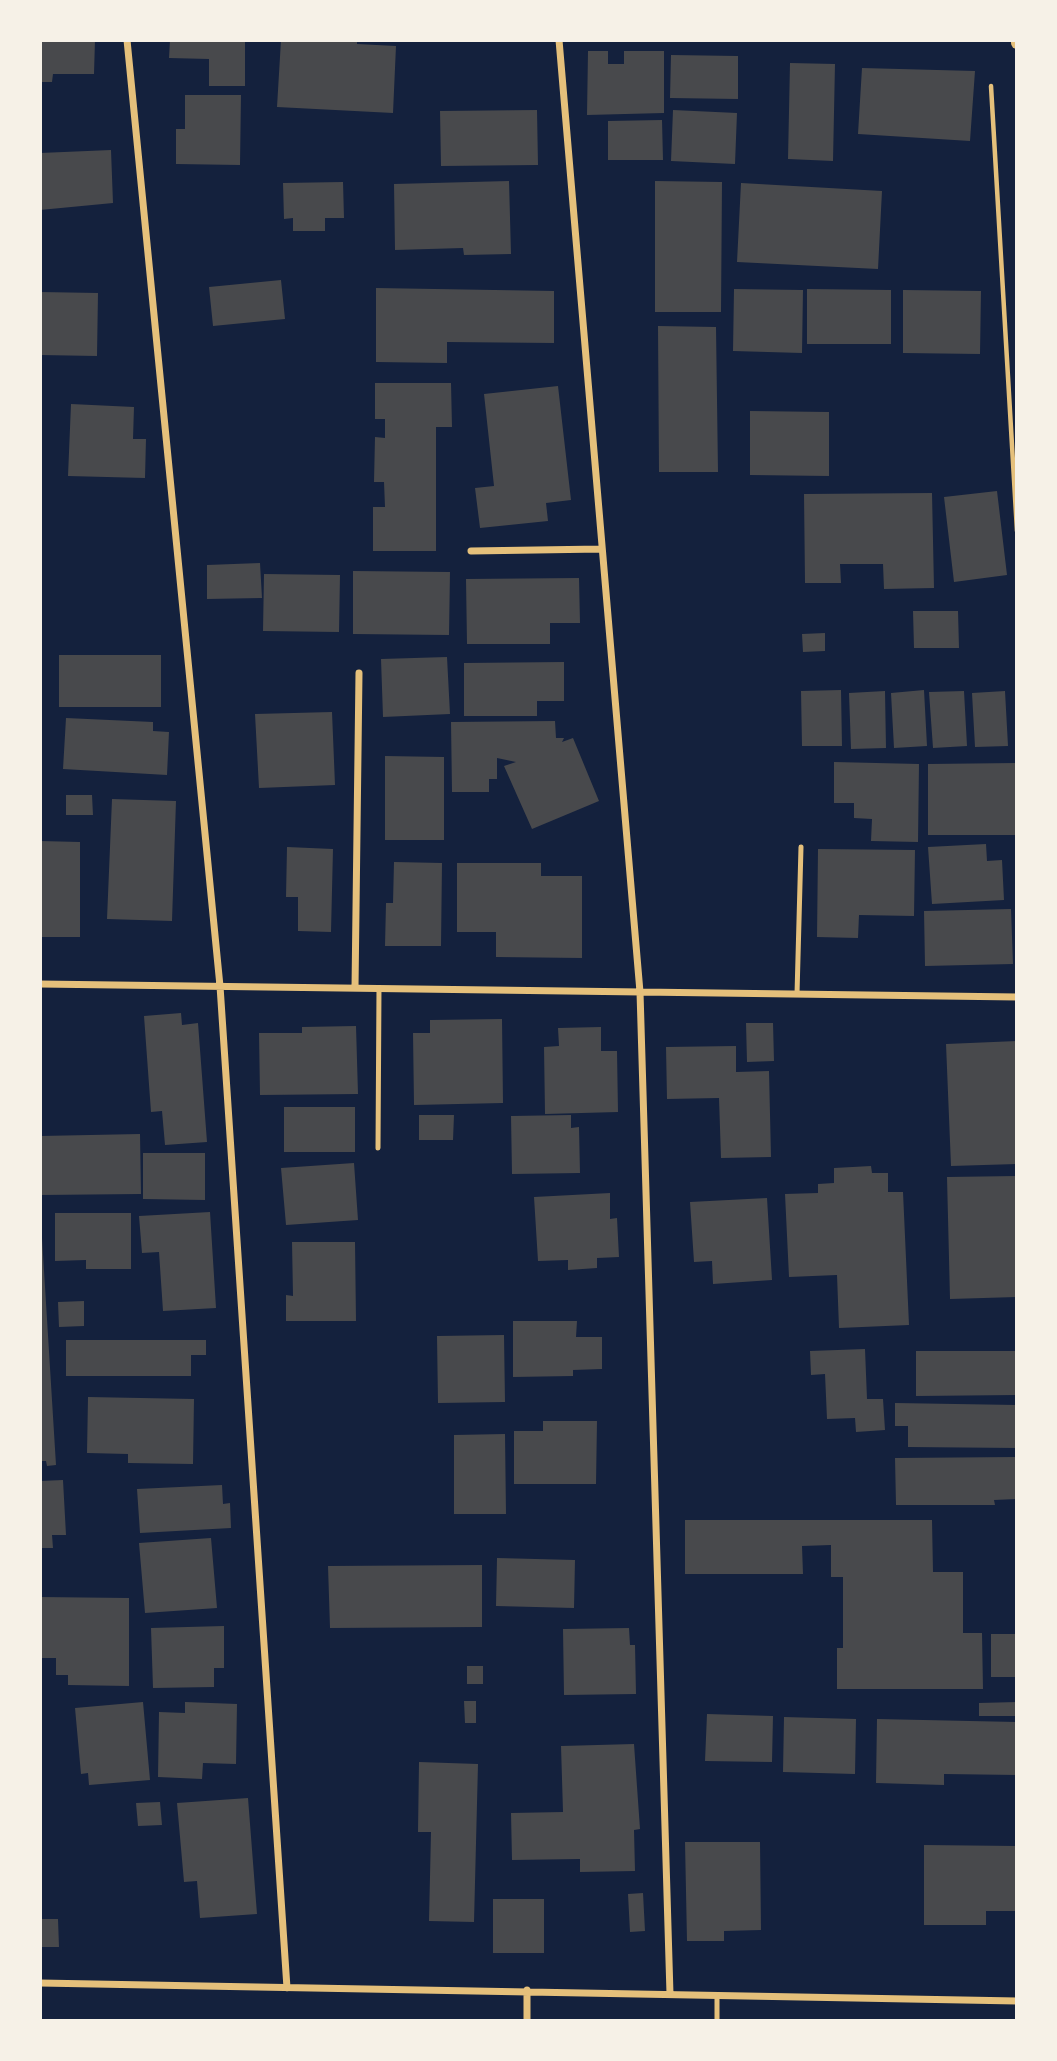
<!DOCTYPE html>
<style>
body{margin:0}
#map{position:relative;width:1057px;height:2061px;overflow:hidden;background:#14213d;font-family:"Titillium Web",sans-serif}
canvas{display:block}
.frame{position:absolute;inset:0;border:42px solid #f6f1e7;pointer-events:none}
</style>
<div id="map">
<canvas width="1057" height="2061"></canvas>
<div class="frame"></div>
</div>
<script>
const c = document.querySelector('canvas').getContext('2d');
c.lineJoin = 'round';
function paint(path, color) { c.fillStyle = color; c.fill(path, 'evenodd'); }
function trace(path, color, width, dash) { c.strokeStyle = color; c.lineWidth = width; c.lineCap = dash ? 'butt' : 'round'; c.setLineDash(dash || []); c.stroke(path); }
const building = new Path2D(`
 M40 40H95L94 74H53L52 82H40Z
 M170 40H245V86H209V59L169 58Z
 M281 40H357V44L396 46 393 113 277 107Z
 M588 51H608V64H624V51H664V113L587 115Z
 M671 55 738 56V99L670 98Z
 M790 63 835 64 833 161 788 159Z
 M862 68 975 71 970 141 858 134Z
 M185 95H241L240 165 176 164V129H185Z
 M537 110 538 165 441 166 440 111Z
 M673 110 737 113 735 164 671 161Z
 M662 120 663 160H608V121Z
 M111 150 113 203 40 210V153Z
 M509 181 511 254 464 255 463 248 395 250 394 184Z
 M655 181 722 182 721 312H655Z
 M343 182 344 218H325V231H293V218L284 219 283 183Z
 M741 183 882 191 878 269 737 262Z
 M281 280 285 319 213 326 209 287Z
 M376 288 554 291V343L447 342V363L376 362Z
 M734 289 803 290 802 353 733 351Z
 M807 289 891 290V344H807Z
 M903 290 981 291 980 354 903 353Z
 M40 292 98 293 97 356 40 355Z
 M658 326 716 327 718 472H659Z
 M375 383H451L452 427H436V551H373V507H385L384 482H374L375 437 385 438V419H375Z
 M558 386 571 500 546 503 548 521 480 528 475 488 494 486 484 394Z
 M71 404 134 407 133 439H146L145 478 68 476Z
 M750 411 829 412V476L750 475Z
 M997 491 1007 575 954 582 944 497Z
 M932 493 934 588 884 589 883 564H840L841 583H805L804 494Z
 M260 563 262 598 207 599V565Z
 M353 571 450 572 449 635 353 634Z
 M264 574 340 575 339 632 263 631Z
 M579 578 580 623H550V644H467L466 579Z
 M913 611H958L959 648H914Z
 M825 633V651L803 652 802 634Z
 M59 655H161V707H59Z
 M447 657 450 714 383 717 381 659Z
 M564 662V701H537V716H464V663Z
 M841 690 842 746H802L801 691Z
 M924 690 927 746 894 748 891 693Z
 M885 691 886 748 851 749 849 693Z
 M964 691 967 746 933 748 929 692Z
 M1005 691 1008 746 975 747 972 693Z
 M332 712 335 785 259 788 255 714Z
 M66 718 153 722V731L169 732 167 775 63 769Z
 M555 721 556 738H564L562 742 573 738 599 801 532 829 504 766 516 762 497 758V779H489V792H452L451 722Z
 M385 756 444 757V840H385Z
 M834 762 919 764 918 842 871 841 872 819 854 818V803H834Z
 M1016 763 1017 835H928V764Z
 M66 795H92L93 815H66Z
 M112 799 176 801 172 921 107 919Z
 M40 841 80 842V937H40Z
 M986 844 987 861 1002 860 1004 900 932 904 928 847Z
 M287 847 333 849 331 932 298 931V897H286Z
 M818 849 915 850 914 916 859 915 858 938 817 937Z
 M394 862 442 863 441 946H385L386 903H393Z
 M457 863H541V876H582V958L496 957V932H457Z
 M1011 909 1013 964 925 966 924 911Z
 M181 1013 182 1025 198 1023 207 1142 165 1145 162 1111 151 1112 144 1016Z
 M502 1019 503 1103 414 1105 413 1033H430V1020Z
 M746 1023H773L774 1061 747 1062Z
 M356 1026 358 1094 260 1095 259 1033H302V1027Z
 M601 1027V1051H617L618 1112 545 1114 544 1047 559 1046 558 1028Z
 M1017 1041V1164L951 1166 946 1044Z
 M736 1046V1072L769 1071 771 1157 721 1158 719 1098 667 1099 666 1047Z
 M284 1107H355V1152H284Z
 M419 1115H454L453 1140H419Z
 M571 1115V1128L579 1127 580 1173 512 1174 511 1116Z
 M140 1134 141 1194 40 1195V1136Z
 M143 1153H205V1200L143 1199Z
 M354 1163 358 1220 286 1225 281 1168Z
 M871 1166 872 1173H888V1192H903L909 1325 839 1328 837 1275 789 1277 785 1194 818 1193V1184L834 1183V1168Z
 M1017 1176V1297L950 1299 947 1177Z
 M610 1193V1219L617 1218 619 1257 597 1258V1268L568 1270V1260L538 1261 534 1197Z
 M767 1198 772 1280 713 1284 712 1261 694 1262 690 1202Z
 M210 1212 216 1308 163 1311 159 1252 142 1253 139 1216Z
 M55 1213H131V1269H86V1260L55 1261Z
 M40 1238H42L56 1465 47 1466 46 1461H40Z
 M292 1242H355L356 1321H286V1295L293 1296Z
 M84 1301V1326L59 1327 58 1302Z
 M513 1321H577L576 1337H602V1369L573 1370V1376L513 1377Z
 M504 1335 505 1402 438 1403 437 1336Z
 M66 1340H206V1355H191V1376H66Z
 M865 1349 867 1399H883L885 1430 856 1432 855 1418 827 1419 825 1374 811 1375 810 1351Z
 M916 1351H1017V1395L916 1396Z
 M88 1397 194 1399 193 1464 128 1463V1454L87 1453Z
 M895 1403 1017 1405V1448L908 1447V1426H895Z
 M543 1421H597L596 1484H514V1431H543Z
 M505 1434 506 1514H454V1435Z
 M1017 1457V1499L994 1500 995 1505H896L895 1458Z
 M63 1480 66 1535H52L53 1548H40V1481Z
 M222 1485 223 1504 230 1503 231 1528 140 1533 137 1489Z
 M685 1520H932L933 1572H963V1633H982L983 1689H837V1648H843V1577H831V1545L802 1546 803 1574H685Z
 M211 1538 217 1608 145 1613 139 1543Z
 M497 1558 575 1560 574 1608 496 1606Z
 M482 1565V1627L330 1628 328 1566Z
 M40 1597 129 1598V1686L68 1685V1675H56V1658H40Z
 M224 1626V1668H214V1687L153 1688 151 1628Z
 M629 1628 630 1645H635L636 1694 564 1695 563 1629Z
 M991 1634H1017V1677H991Z
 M467 1666H483V1684H467Z
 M464 1701H476V1723H465Z
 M143 1702 150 1780 89 1785 88 1773 81 1774 75 1708Z
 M185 1702 237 1704 236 1764 203 1763 202 1779 158 1777 159 1712 185 1713Z
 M1017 1702V1716H979V1703Z
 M707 1714 773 1716 772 1762 705 1761Z
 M784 1717 856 1719 855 1774 783 1772Z
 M877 1719 1017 1722V1775L944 1774V1785L876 1783Z
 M634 1744 640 1829 634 1830 635 1871 580 1872V1859L512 1860 511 1813 563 1812 561 1746Z
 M419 1762 478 1764 474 1922 429 1921 431 1832H418Z
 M248 1798 257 1914 200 1918 197 1881 184 1882 177 1803Z
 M160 1802 162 1825 138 1826 136 1803Z
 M685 1842H760L761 1930 724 1931V1941H687Z
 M924 1845 1017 1846V1911H986V1925H924Z
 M643 1893 645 1931 630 1932 628 1894Z
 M493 1899H544V1953H493Z
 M40 1919H58L59 1947H40Z`);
const path = new Path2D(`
 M991 86 1017 531`);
const service = new Path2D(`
 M797 994 801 847
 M378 1148 379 988
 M717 2021V1995`);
const minor = new Path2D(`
 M127 40 220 986 287 1988
 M559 40 640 992 670 1994
 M471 551 601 549
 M40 984 1017 997
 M355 988 359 673
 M40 1983 1017 2001
 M527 1990V2021`);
const tertiary = new Path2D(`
 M1017 40V43`);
paint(building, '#48494c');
trace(path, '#e5c07b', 4.5);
trace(service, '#e5c07b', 5);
trace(minor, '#e5c07b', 7);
trace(tertiary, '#e5c07b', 12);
</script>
